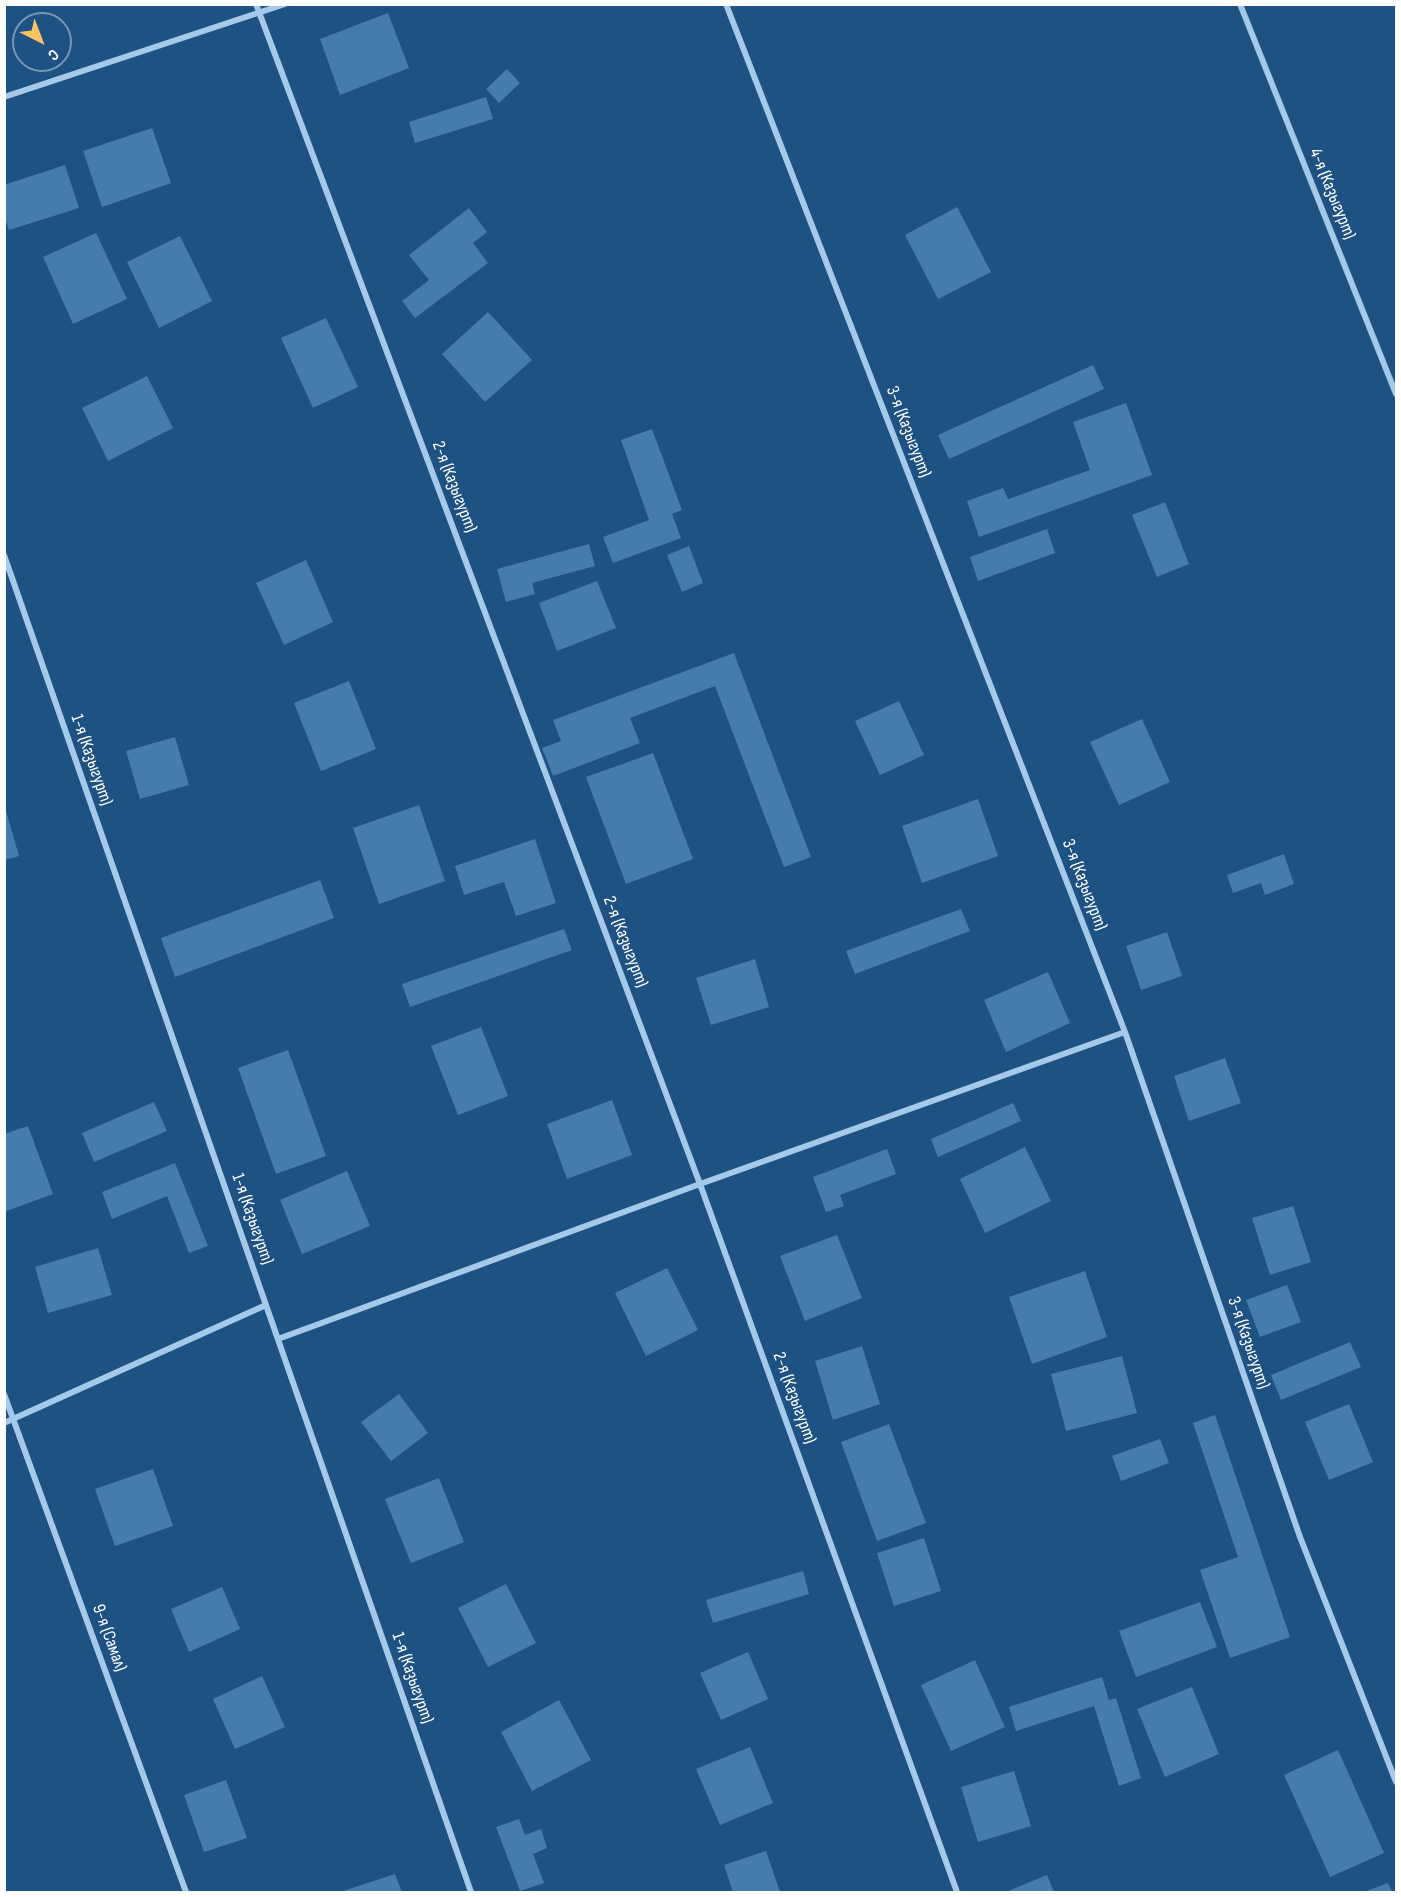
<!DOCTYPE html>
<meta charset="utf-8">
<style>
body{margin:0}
#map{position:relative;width:1401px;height:1897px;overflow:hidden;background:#1e5283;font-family:"Sofia Sans Condensed",sans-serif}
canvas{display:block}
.frame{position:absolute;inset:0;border:6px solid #fff;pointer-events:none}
.north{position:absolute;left:12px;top:12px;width:60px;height:60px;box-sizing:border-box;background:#1e5283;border:2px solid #7897b5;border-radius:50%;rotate:138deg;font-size:16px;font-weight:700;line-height:24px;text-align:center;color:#fff}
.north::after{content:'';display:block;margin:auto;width:21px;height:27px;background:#f8c163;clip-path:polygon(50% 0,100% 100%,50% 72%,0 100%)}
</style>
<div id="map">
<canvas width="1401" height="1897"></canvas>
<div class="frame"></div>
<div class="north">С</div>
</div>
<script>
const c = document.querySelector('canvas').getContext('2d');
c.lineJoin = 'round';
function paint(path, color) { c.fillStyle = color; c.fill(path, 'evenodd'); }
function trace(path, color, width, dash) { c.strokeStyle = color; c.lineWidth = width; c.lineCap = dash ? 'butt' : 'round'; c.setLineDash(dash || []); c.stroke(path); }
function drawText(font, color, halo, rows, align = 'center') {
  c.font = font + ' "Sofia Sans Condensed",sans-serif'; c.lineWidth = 4.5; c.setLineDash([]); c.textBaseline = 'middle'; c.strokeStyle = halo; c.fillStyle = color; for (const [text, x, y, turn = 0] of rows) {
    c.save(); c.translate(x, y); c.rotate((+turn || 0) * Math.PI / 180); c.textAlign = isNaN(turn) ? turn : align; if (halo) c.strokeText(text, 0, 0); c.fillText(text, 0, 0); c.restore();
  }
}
const building = new Path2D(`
 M388 13 409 68 340 95 320 39Z
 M507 69 520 83 499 103 486 89Z
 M486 97 493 119 415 143 409 122Z
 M152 128 171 183 102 207 83 151Z
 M65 165 79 208 9 230 4 215V185Z
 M957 207 991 272 938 299 905 235Z
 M469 208 487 232 473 243 488 263 415 318 402 301 429 280 409 255Z
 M96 233 127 299 73 324 43 257Z
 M180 236 212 301 159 328 127 262Z
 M488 312 532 360 485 402 442 354Z
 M326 318 358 387 313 408 281 338Z
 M1093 365 1104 389 949 459 938 435Z
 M147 376 173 428 108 461 82 408Z
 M1126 403 1152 475 979 537 967 501 1003 488 1008 499 1090 470 1073 422Z
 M652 429 682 510 672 514 681 538 613 563 603 537 649 520 621 440Z
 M1165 502 1189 564 1157 577 1132 515Z
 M1047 529 1055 553 978 581 970 557Z
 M589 544 595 566 532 583 535 594 506 602 497 569Z
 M689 546 703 583 682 592 667 555Z
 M306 560 333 622 284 645 256 583Z
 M597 581 616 628 557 651 539 603Z
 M734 653 811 857 784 867 715 686 630 718 640 743 553 776 542 748 561 741 553 720Z
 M349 681 376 749 321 771 294 703Z
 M899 701 924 755 880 775 855 721Z
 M1142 719 1170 782 1119 805 1090 742Z
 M175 737 189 785 140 799 126 751Z
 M653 753 693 859 626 884 586 777Z
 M978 799 998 856 922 883 902 826Z
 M4 804 19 856 4 860Z
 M419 805 445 881 379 904 353 828Z
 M535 839 556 903 516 916 504 882 464 895 455 866Z
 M1284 854 1294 884 1265 895 1261 883 1233 893 1227 875Z
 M320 880 334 918 175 977 161 938Z
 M961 909 970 931 855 974 846 951Z
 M564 929 572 950 410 1007 402 984Z
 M1167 932 1182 976 1141 990 1126 946Z
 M755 959 769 1007 711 1025 696 978Z
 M1048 972 1070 1023 1006 1052 984 1000Z
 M481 1027 508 1096 458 1115 431 1046Z
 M288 1050 326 1156 276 1174 238 1068Z
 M1225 1058 1241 1103 1189 1121 1174 1076Z
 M612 1100 632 1155 567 1179 547 1124Z
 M154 1102 167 1131 94 1162 82 1133Z
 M1013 1103 1021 1121 938 1157 931 1139Z
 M28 1126 53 1194 4 1212V1134Z
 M1025 1147 1051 1201 985 1233 960 1179Z
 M887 1149 896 1174 840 1195 844 1206 826 1212 813 1177Z
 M175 1163 208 1246 189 1253 167 1196 112 1219 102 1192Z
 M347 1171 370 1226 302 1254 280 1200Z
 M1293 1206 1311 1262 1270 1275 1252 1218Z
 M837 1235 862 1298 805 1321 780 1256Z
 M98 1248 112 1295 48 1313 35 1267Z
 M667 1268 698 1330 646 1356 615 1293Z
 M1085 1271 1107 1337 1032 1364 1009 1297Z
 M1287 1285 1301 1322 1260 1337 1246 1300Z
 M1350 1342 1361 1367 1281 1400 1271 1375Z
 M862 1346 880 1404 833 1420 815 1361Z
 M1122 1356 1137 1413 1066 1431 1051 1374Z
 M399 1394 428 1433 391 1461 361 1422Z
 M1349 1404 1373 1462 1329 1480 1305 1422Z
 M1215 1415 1290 1637 1230 1658 1200 1570 1238 1557 1193 1423Z
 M889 1424 926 1523 877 1541 841 1442Z
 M1160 1439 1169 1463 1121 1481 1112 1456Z
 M153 1469 173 1526 115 1546 95 1489Z
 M439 1478 464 1542 411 1563 385 1499Z
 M924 1538 941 1591 894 1606 877 1553Z
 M803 1571 809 1594 713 1623 706 1600Z
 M506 1584 536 1643 488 1667 458 1608Z
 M222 1587 240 1629 189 1652 171 1609Z
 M1200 1602 1217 1647 1136 1677 1119 1631Z
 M748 1652 768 1699 721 1720 700 1673Z
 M975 1660 1005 1727 951 1751 921 1685Z
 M262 1676 285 1727 235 1749 213 1699Z
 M1102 1677 1109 1700 1116 1698 1141 1778 1119 1786 1094 1706 1016 1731 1009 1707Z
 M1192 1687 1219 1754 1165 1777 1137 1709Z
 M559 1700 591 1760 532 1791 501 1732Z
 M750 1747 773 1803 720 1825 696 1769Z
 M1338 1750 1384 1853 1330 1877 1284 1775Z
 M1014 1771 1031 1826 978 1842 961 1787Z
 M226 1780 247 1838 204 1852 184 1795Z
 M519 1819 525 1835 541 1829 547 1848 533 1854 544 1883 520 1891 496 1827Z
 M766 1851 780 1892H733L724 1865Z
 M395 1874 402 1892H340Z
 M1047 1875 1054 1892H1006Z
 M1388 1883 1392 1892H1364Z`);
const minor = new Path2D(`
 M256 4 700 1184 957 1892
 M726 4 1125 1032 1300 1537 1396 1782
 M1240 4 1396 394
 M4 97 285 4
 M4 555 471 1892
 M278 1339 700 1184 1125 1032
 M4 1394 186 1892
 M4 1423 266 1305`);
const streetNames = [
 ["4-я (Казыгурт)",1332,194,68],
 ["3-я (Казыгурт)",908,432,69],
 ["2-я (Казыгурт)",454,487,69],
 ["1-я (Казыгурт)",91,760,71],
 ["3-я (Казыгурт)",1084,885,69],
 ["2-я (Казыгурт)",625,942,69],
 ["1-я (Казыгурт)",252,1219,71],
 ["3-я (Казыгурт)",1248,1343,71],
 ["2-я (Казыгурт)",794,1398,70],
 ["9-я (Самал)",109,1638,70],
 ["1-я (Казыгурт)",412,1678,71]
];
paint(building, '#467cab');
trace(minor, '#a4c9e9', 6);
drawText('18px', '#fff', '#1e5283', streetNames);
</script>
